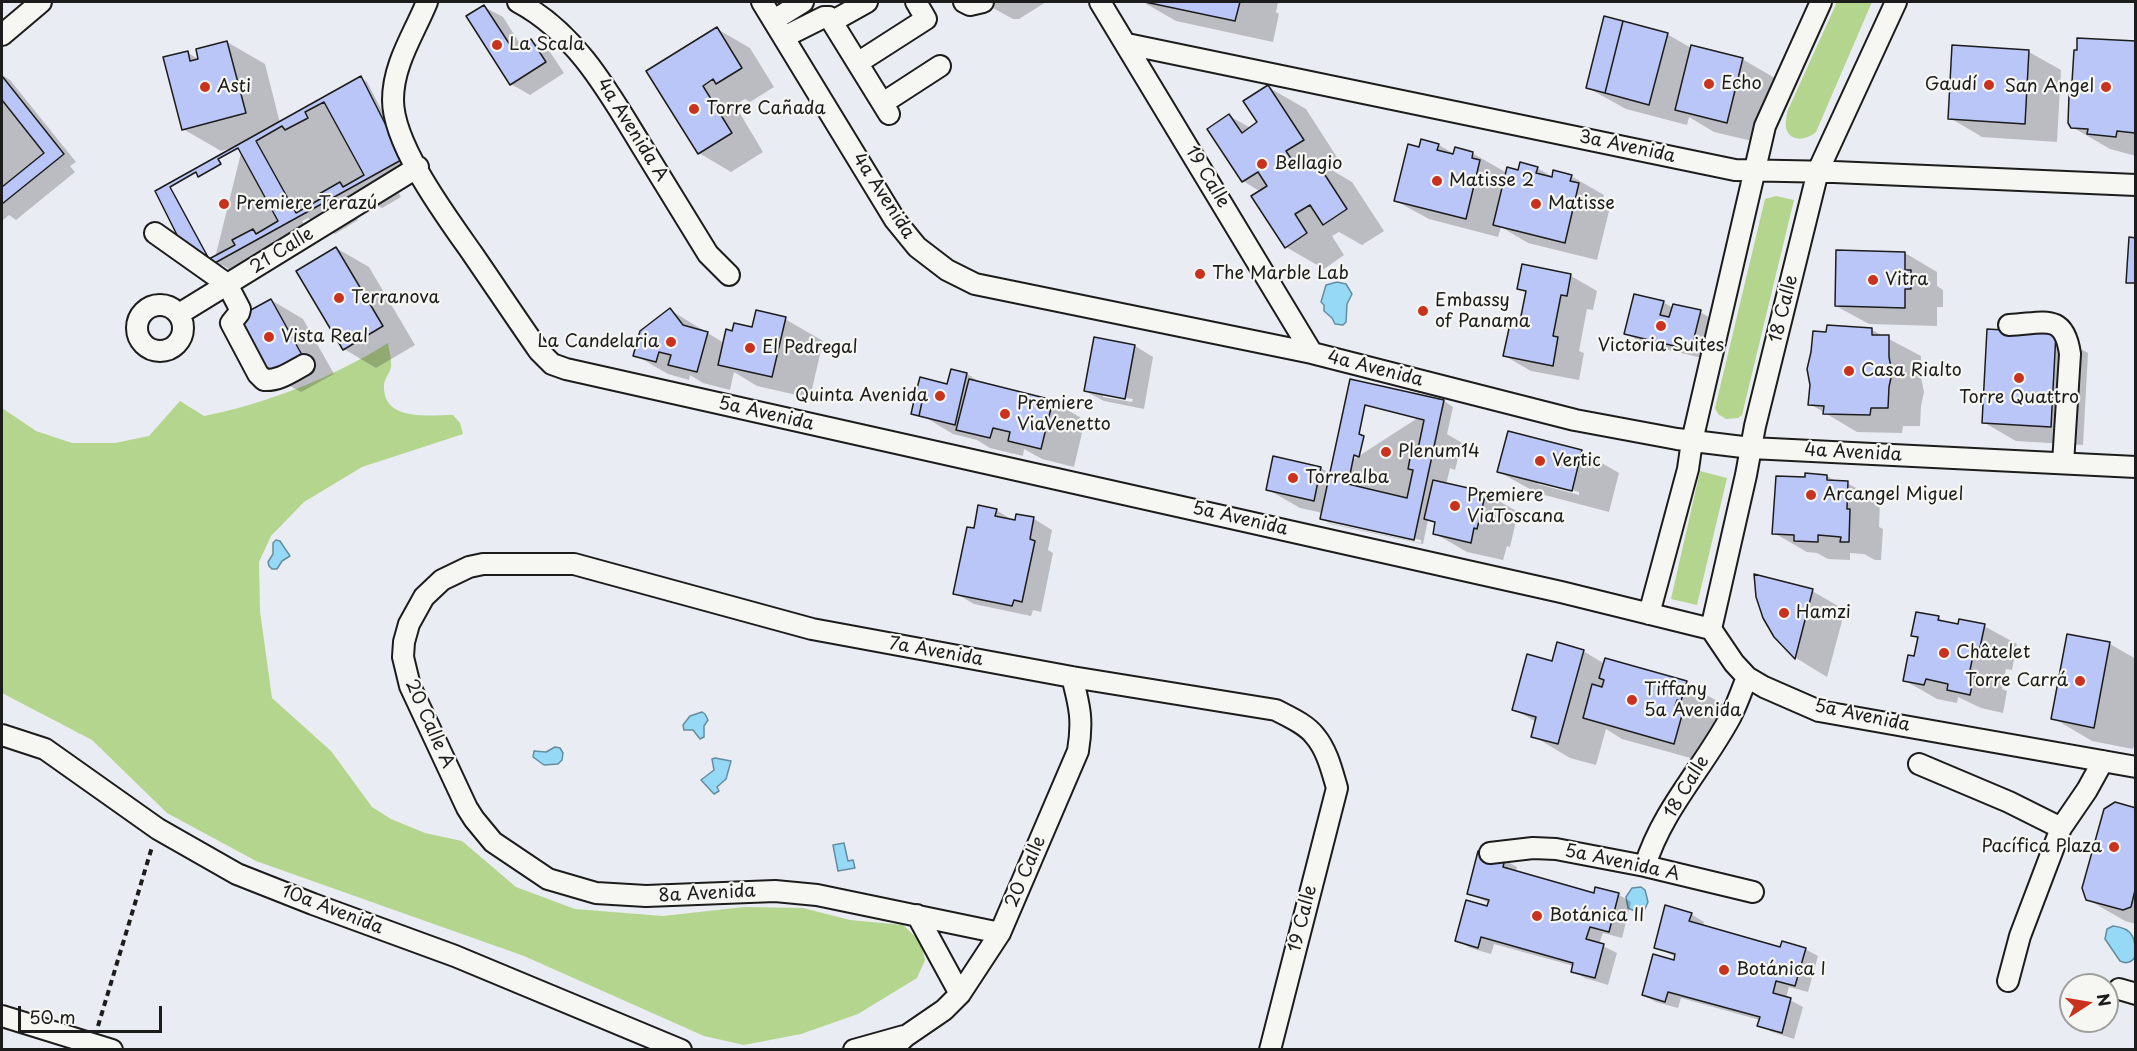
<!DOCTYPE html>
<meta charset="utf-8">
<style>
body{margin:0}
#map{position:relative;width:2137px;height:1051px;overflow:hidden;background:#eaecf3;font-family:"Playpen Sans",sans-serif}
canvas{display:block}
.frame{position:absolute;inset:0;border:3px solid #1c1c1c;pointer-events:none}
.north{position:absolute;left:2059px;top:973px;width:60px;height:60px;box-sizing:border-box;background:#f6f6f2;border:2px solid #9f9f9c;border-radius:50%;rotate:78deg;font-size:16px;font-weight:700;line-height:24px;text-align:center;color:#1c1c1c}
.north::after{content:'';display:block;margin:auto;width:21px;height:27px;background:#c8321e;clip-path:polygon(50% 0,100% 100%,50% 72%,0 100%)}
.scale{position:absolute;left:18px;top:1006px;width:144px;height:27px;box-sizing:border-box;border:3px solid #1c1c1c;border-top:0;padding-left:8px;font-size:18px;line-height:21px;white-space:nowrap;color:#1c1c1c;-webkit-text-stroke:4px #f6f6f2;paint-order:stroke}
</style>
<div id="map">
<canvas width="2137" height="1051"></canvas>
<div class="frame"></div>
<div class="north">N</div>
<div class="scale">50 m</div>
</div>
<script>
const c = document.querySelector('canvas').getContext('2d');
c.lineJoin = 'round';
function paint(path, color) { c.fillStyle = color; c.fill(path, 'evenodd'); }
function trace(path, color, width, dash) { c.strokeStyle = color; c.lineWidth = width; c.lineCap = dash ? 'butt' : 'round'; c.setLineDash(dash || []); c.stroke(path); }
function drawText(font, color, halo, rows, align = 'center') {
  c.font = font + ' "Playpen Sans",sans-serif'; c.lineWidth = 4.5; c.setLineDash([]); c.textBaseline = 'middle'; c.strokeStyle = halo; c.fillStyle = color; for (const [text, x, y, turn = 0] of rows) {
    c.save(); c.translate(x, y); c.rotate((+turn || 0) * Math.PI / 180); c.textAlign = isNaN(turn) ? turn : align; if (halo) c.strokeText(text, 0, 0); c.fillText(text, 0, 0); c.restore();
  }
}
const green = new Path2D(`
 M1837 2H1872L1816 132C1807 140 1790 143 1786 128 1785 123 1787 116 1787 112Z
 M1776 196 1794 200 1742 415 1738 418 1726 419 1718 414 1715 408 1765 199Z
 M388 343C389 351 392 360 391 367 390 373 384 379 384 385 382 422 429 415 453 415L460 423 463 434 362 467 304 502 271 536 259 562 260 611 272 698 331 751 372 807 391 819 425 833 462 841 516 887 575 909 663 916 744 907 803 908 850 920 903 925 921 942 925 960 917 978 858 1014 801 1034 744 1045 704 1036 524 956 256 861 167 813 92 740 2 693V408L36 431 72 443H115L149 436 180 401 204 416C266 404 334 377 388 343Z
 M1700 471 1727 478 1697 605 1671 599Z`);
const water = new Path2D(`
 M1337 282 1346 284 1352 294 1347 304 1346 322 1343 325 1335 324 1332 318 1324 311V305L1321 302 1326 285Z
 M276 540 280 541 290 556 282 561 277 569H272L269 566 268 562 273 554V543Z
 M702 712 705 714 708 720 704 726V737L700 739 693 730H684L683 725 690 716Z
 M555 747 560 748 563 753 562 760 558 764 544 765 533 757 534 751 546 752Z
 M715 758 731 761 726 779 717 787 719 791 714 794 701 780 714 770 712 759Z
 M844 843 848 861 853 860 855 868 838 871 833 845Z
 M1641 887 1645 890 1648 902 1644 911 1639 913 1628 908 1626 897 1632 888Z
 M2113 926C2134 928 2136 940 2135 957 2131 963 2126 964 2120 961L2105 939 2107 929Z`);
const shadow = new Path2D(`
 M982 2H1046L1019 19H1013Z
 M1143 2H1278L1276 12 1279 14 1273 42 1176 21Z
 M484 7 503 17 522 47 531 41 550 52 564 73 530 95 511 84Z
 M717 29 750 48 774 87 750 102 745 99 735 105 763 152 731 172 699 153 648 72Z
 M1667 34 1691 48 1742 59 1780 81 1765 144 1714 132 1689 117 1687 125 1626 109 1588 88Z
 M227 42 265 64 280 123 361 78 367 82 409 163 388 174 401 197 382 208 376 205 356 216 358 220 335 234 308 218 302 221 315 243 295 254 289 251 248 280 222 265 220 266 214 262 243 145 221 151 183 129 188 53 200 60Z
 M2136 42V156L2110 149 2072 127 2078 94V84L2074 82Z
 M2029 52 2061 70 2057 142 1982 137 1950 118Z
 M2 75 10 80 76 162 70 166 75 172 16 220 9 215 2 221Z
 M1268 87 1306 109 1340 162 1330 169 1352 182 1384 231 1362 245 1339 232 1332 236 1344 255 1324 269 1286 247 1261 192 1243 181 1209 129 1229 116 1251 128 1259 123Z
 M1439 145 1454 154 1472 153 1507 173 1537 168 1553 177 1571 176 1604 195 1603 198 1611 203 1597 260 1528 243 1501 227 1498 237 1429 219 1396 201 1420 149Z
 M336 248 369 267 415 345 376 368 344 349Z
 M1905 253 1937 272V286L1943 290V307H1937V326L1869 324 1836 306Z
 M1523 266 1571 276 1597 291 1593 310 1587 309 1579 351 1584 353 1579 380 1531 371 1505 356 1520 328 1527 293 1518 288Z
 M271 300 303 319 334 374 301 392 268 374Z
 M1663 302 1673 308 1700 312 1719 323 1710 360 1644 344 1626 333Z
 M670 310 724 343 734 333 785 319 823 341 810 398 757 386 734 372 730 390 703 383 690 375 689 380 668 374 635 355Z
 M1872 330 1921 356V377L1924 392 1921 406 1920 426H1903L1902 433 1857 432 1810 404Z
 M2056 335 2088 353 2083 445 2016 441 1983 422Z
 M1135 346 1153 357 1144 409 1104 401 1085 391ZM1103 394 1133 399 1132 402 1103 397Z
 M952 371 967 374 985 385 1053 402 1085 420 1074 467 1042 459 1024 449 1023 456 990 448 977 440 953 434 923 416 948 386Z
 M1444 401 1453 407 1447 434 1462 443 1455 470 1450 468 1446 485 1485 493 1518 512 1510 547 1507 546 1503 560 1467 552 1434 533 1436 524 1428 520 1423 544 1331 524 1321 518 1323 513 1300 508 1267 489 1321 468 1331 474ZM1330 520 1421 540V543L1330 523Z
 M1581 451 1619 473 1609 512 1537 493 1499 472ZM1538 481 1579 492V495L1538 484Z
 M1827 476 1837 482 1847 483 1880 501 1879 527 1883 529 1881 560H1875L1864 554 1850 553V560L1828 559 1817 553 1807 552 1774 533 1806 479Z
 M996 510 1016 522 1034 519 1052 530 1048 550 1053 553 1041 612 1033 610 1031 616 974 604 955 593Z
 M1812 591 1845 610 1827 677 1796 658 1775 636Z
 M1938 618 1948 623 1959 626H1984L2017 644 2012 670 2006 669 2002 689 2007 691 2003 713 1981 708 1958 697 1957 703 1937 699 1904 680 1915 658 1919 639 1913 636Z
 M2110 644 2136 659V738L2133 749 2092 741 2053 718Z
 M1583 651 1605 664 1686 683 1724 705 1719 722 1715 720 1713 727 1721 731 1712 764 1622 739 1606 729 1596 765 1570 758 1533 736 1536 722 1514 709 1553 663Z
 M2136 809V924L2125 921 2087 899Z
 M1504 860 1517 867 1516 872 1595 895H1619L1631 902 1622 938 1603 933 1599 944 1617 953 1608 985 1585 978 1572 971 1574 966 1494 944 1491 954 1470 948 1457 940 1488 908 1489 903 1468 893Z
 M1691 914 1704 922 1703 926 1781 949H1805L1818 956 1808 992 1789 987 1786 998 1803 1007 1794 1039 1772 1032 1759 1025 1760 1020 1681 998 1678 1008 1656 1002 1643 995 1675 962 1676 957 1655 947Z`);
const building = new Path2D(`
 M1145 2H1240L1235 21Z
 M484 5 514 51 531 39 546 62 510 85 466 16Z
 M1604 16 1623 21 1605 93 1586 88Z
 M1623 21 1668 33 1649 105 1605 93Z
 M717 27 742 68 716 84 713 79 703 86 732 133 698 154 646 71Z
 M2077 38 2136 41 2135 133 2117 131 2116 137 2087 134 2088 129 2071 128 2068 123 2069 95 2071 92H2077V83L2072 82 2074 50H2077Z
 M227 41 246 113 182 130 163 57 188 51 190 61 198 59 196 49Z
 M1691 45 1743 58 1727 123 1675 110Z
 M1952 45 2029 50 2025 124 1948 119Z
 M2 76 64 154 2 204Z
 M361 76 403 159 213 264 178 237 155 191Z
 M1268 85 1304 140 1286 151 1298 169 1314 158 1347 209 1323 225 1310 205 1295 214 1307 233 1285 248 1251 196 1267 186 1258 172 1242 182 1207 129 1229 114 1242 133 1257 122 1243 101Z
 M2 100 44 153 2 187Z
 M324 102 364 175 343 187 340 182 319 194 322 198 296 213 256 141 282 126 285 130 308 118 305 112Z
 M1421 139 1439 144 1437 150 1453 154 1455 147 1473 152 1472 158 1480 160 1466 219 1394 201 1408 144 1419 147Z
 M238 148 278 221 256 234 253 229 232 240 235 245 209 259 170 187 196 172 198 177 221 164 218 159Z
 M1520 162 1538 167 1536 173 1552 177 1553 170 1572 175 1570 181 1579 183 1565 243 1493 225 1507 167 1518 170Z
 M2129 237 2136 238V283H2126Z
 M336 247 383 326 343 350 296 271Z
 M1836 250 1905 252V270H1911V289H1905V308L1835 306Z
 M1522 264 1571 274 1567 296 1561 295 1553 336 1558 337 1553 366 1503 356 1510 324 1519 326 1526 291 1517 289Z
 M1634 294 1664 301 1660 315 1669 317 1673 304 1701 310 1691 350 1624 334Z
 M271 299 302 355 267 375 236 318Z
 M670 308 683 325 708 332 697 372 668 365 671 355 659 352 656 362 633 356 640 331Z
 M756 310 786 317 772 377 718 365 726 329 732 331 734 323 752 327Z
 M1827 325 1872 328V335H1889V357L1892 373 1889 387 1888 408H1871L1870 415 1823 414 1824 406 1808 405 1810 385 1807 369 1811 352 1813 331 1826 332Z
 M1987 329 2056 333 2051 427 1982 423Z
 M1094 337 1135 345 1125 399 1084 391Z
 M951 369 967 373 955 425 919 416 923 397 915 396 920 377 947 384Z
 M969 379 1053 400 1041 449 1008 441 1010 432 993 428 990 438 956 430Z
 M1350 379 1444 400 1414 540 1320 519Z
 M915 396 923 397 919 416 911 414Z
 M1365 405 1424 420 1418 449 1412 448 1408 469 1413 470 1407 498 1348 484 1354 455 1359 457 1364 436 1359 434Z
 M1508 431 1582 450 1572 491 1497 472Z
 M1273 456 1321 467 1314 501 1266 490Z
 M1805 473 1827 475V480L1848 481 1847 509H1850L1849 542H1840L1841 537 1818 535V542L1794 541V535L1772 534 1776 476 1805 477Z
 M1433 480 1486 492 1477 529 1474 528 1471 543 1433 534 1435 522 1424 519Z
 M978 505 997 509 995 516 1015 520 1016 514 1034 517 1030 539 1035 541 1022 602 1014 600 1012 606 953 594 967 527 974 528Z
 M1754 574 1813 589 1795 659 1774 637 1763 618 1756 597Z
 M1916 612 1939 616 1938 620 1958 624 1959 619 1985 624 1979 652 1974 651 1970 670 1975 671 1970 695 1947 690 1948 684 1926 679 1924 685 1903 681 1908 655 1914 656 1918 637 1911 636Z
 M2067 634 2110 642 2094 728 2051 719Z
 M1557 642 1584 650 1558 744 1531 737 1536 717 1512 710 1527 654 1552 661Z
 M1605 658 1687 681 1681 701 1677 700 1675 706 1684 708 1674 744 1583 718 1592 684 1602 687 1604 680 1599 678Z
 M2115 802 2136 808V886L2131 907 2123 910 2086 900 2082 888 2104 809Z
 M1478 851 1505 859 1503 867 1594 893 1595 887 1619 893 1609 932 1590 927 1586 939 1604 944 1595 978 1571 972 1573 963 1481 937 1478 948 1455 941 1466 900 1487 906 1489 900 1467 894Z
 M1665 905 1692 913 1689 921 1780 947 1782 941 1806 948 1795 986 1776 981 1773 993 1791 998 1782 1033 1757 1026 1760 1017 1668 992 1665 1002 1642 995 1653 954 1674 960 1675 954 1654 948Z`);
const path = new Path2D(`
 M98 1026 152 847`);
const minor = new Path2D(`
 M427 2C414 34 393 64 393 100 393 145 446 216 472 253 494 285 516 318 539 351L552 364 566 369 1561 592 1711 629 1734 663 1747 677 1764 687 1819 711 2136 767
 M518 2C576 33 608 91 641 145 663 181 686 218 708 254L729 275
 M762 2 895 220 917 247 947 270 975 284 1312 353 1575 420 1677 439 1751 448 2136 467
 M964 2 970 5 983 2
 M1100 2 1312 353
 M774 20 803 2
 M833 21 867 2
 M2 35 41 2
 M784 37 824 17H829L889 114
 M1127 44 1735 170 1834 172 2136 185
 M859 62 926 19 916 2
 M883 103 940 66
 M155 233 227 284 240 309 239 313 231 323 258 374 264 380C279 381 291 372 304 365
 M137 328a23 23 0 1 1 46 0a23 23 0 1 1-46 0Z
 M179 314 418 167
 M2009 325C2042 324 2064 311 2070 354L2063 463
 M1649 614 1688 469 1692 441 1765 126 1821 2
 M1711 629 1746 475 1755 426 1818 171 1896 2
 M2 735 45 749 158 829 237 874 313 904 455 956 681 1050
 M1919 764 2009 802 2061 828
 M1490 853 1533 848 1556 849 1645 866 1753 892
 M1645 866C1662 810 1704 767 1731 716 1737 704 1742 690 1747 677
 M917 915 960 994
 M1000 933 817 895 775 891 646 896 596 893 548 879 493 842 474 819 467 808 410 686 403 657 404 642 409 624 424 597 442 580 469 567 483 564H574L812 629 1072 677 1276 710C1289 717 1306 724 1315 736 1327 750 1332 771 1337 788L1270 1050
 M2008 981 2020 936 2061 828 2087 790 2103 761
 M2119 989 2136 994
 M2 1016 112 1050
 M854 1050 904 1036
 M891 1050 906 1036 944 1010 960 994 1000 933 1078 751C1083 721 1080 707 1072 677`);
const markers = [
 [497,45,6,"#c8321e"],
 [1709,84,6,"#c8321e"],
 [1989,85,6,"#c8321e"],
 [205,87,6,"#c8321e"],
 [2106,87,6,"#c8321e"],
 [694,109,6,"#c8321e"],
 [1262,164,6,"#c8321e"],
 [1437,181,6,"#c8321e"],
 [224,204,6,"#c8321e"],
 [1536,204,6,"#c8321e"],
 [1200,274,6,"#c8321e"],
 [1873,280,6,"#c8321e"],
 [339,298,6,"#c8321e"],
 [1423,311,6,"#c8321e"],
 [1661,326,6,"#c8321e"],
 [269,337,6,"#c8321e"],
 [671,342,6,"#c8321e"],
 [750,348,6,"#c8321e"],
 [1849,371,6,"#c8321e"],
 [2019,378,6,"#c8321e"],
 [940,396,6,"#c8321e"],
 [1005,414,6,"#c8321e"],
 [1386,452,6,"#c8321e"],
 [1540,461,6,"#c8321e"],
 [1293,478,6,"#c8321e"],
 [1811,495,6,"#c8321e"],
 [1455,506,6,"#c8321e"],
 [1784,613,6,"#c8321e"],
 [1944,653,6,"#c8321e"],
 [2080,681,6,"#c8321e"],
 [1632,700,6,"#c8321e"],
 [2114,847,6,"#c8321e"],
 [1537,916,6,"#c8321e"],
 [1724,970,6,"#c8321e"]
];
const poiNames = [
 ["La Scala",509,45],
 ["Echo",1721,84],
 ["Gaudí",1977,85,"right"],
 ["Asti",217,87],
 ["San Angel",2094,87,"right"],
 ["Torre Cañada",706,109],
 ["Bellagio",1274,164],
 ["Matisse 2",1449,181],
 ["Premiere Terazú",236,204],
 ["Matisse",1548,204],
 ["The Marble Lab",1212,274],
 ["Vitra",1885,280],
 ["Terranova",351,298],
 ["Embassy",1435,301],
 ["of Panama",1435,322],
 ["Vista Real",281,337],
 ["La Candelaria",659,342,"right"],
 ["Victoria Suites",1661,346,"center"],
 ["El Pedregal",762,348],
 ["Casa Rialto",1861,371],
 ["Quinta Avenida",928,396,"right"],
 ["Torre Quattro",2019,398,"center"],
 ["Premiere",1017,404],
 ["ViaVenetto",1017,425],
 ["Plenum14",1398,452],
 ["Vertic",1552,461],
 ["Torrealba",1305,478],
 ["Arcangel Miguel",1823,495],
 ["Premiere",1467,496],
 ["ViaToscana",1467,517],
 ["Hamzi",1796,613],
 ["Châtelet",1956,653],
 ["Torre Carrá",2068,681,"right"],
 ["Tiffany",1644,690],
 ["5a Avenida",1644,711],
 ["Pacífica Plaza",2102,847,"right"],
 ["Botánica II",1549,916],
 ["Botánica I",1736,970]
];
const streetNames = [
 ["4a Avenida A",632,130,58],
 ["3a Avenida",1627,147,12],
 ["19 Calle",1207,177,59],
 ["4a Avenida",883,196,57],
 ["21 Calle",282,251,-32],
 ["18 Calle",1784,309,-76],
 ["4a Avenida",1375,369,14],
 ["5a Avenida",766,414,13],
 ["4a Avenida",1853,453,3],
 ["5a Avenida",1240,519,13],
 ["7a Avenida",936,652,10],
 ["5a Avenida",1862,716,12],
 ["20 Calle A",429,724,66],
 ["18 Calle",1687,787,-59],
 ["5a Avenida A",1622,863,12],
 ["20 Calle",1026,872,-67],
 ["8a Avenida",707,894,-3],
 ["10a Avenida",332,910,21],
 ["19 Calle",1303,919,-76]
];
paint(green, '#b4d58e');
paint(water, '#95d9f7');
trace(water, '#658d9f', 1.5);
paint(shadow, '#0003');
paint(building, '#bac6f7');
trace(building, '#1c1c1c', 1.5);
trace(minor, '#1c1c1c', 24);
trace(path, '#1c1c1c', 4, [6, 4.5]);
trace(minor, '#f6f6f2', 20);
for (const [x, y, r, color] of markers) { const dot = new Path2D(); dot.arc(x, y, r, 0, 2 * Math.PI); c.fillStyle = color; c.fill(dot); trace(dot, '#f6f6f2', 2); }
drawText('18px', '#1c1c1c', '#f6f6f2', poiNames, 'left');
drawText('18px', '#1c1c1c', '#f6f6f2', streetNames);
</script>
